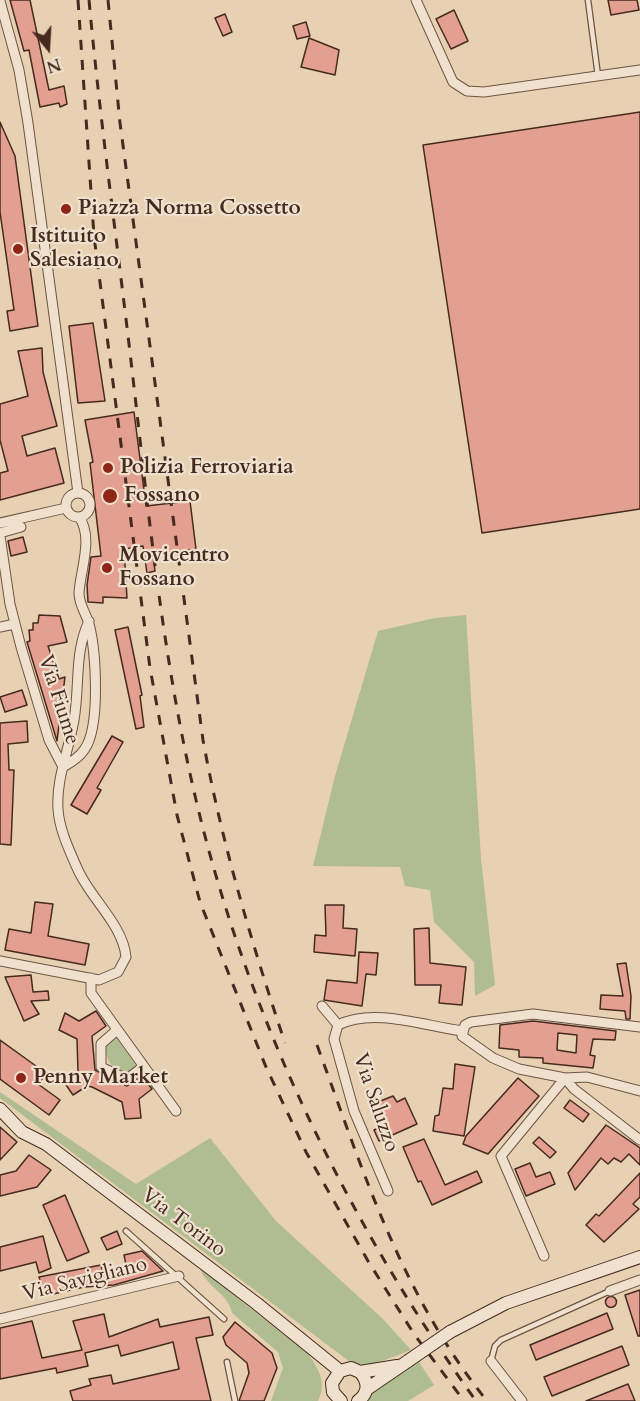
<!DOCTYPE html>
<style>
body{margin:0}
#map{position:relative;width:640px;height:1401px;overflow:hidden;background:#e7d1b2;font-family:Cardo,serif}
canvas{display:block}
.north{position:absolute;left:18px;top:18px;width:60px;height:60px;-webkit-text-stroke:4px #efe1cd;paint-order:stroke;rotate:162deg;font-size:16px;font-weight:700;line-height:24px;text-align:center;color:#462a20}
.north::after{content:'';display:block;margin:auto;width:21px;height:27px;background:#462a20;clip-path:polygon(50% 0,100% 100%,50% 72%,0 100%)}
</style>
<div id="map">
<canvas width="640" height="1401"></canvas>
<div class="north">N</div>
</div>
<script>
const c = document.querySelector('canvas').getContext('2d');
c.lineJoin = 'round';
function paint(path, color) { c.fillStyle = color; c.fill(path, 'evenodd'); }
function trace(path, color, width, dash) { c.strokeStyle = color; c.lineWidth = width; c.lineCap = dash ? 'butt' : 'round'; c.setLineDash(dash || []); c.stroke(path); }
function drawText(font, color, halo, rows, align = 'center') {
  c.font = font + ' Cardo,serif'; c.lineWidth = 4.5; c.setLineDash([]); c.textBaseline = 'middle'; c.strokeStyle = halo; c.fillStyle = color; for (const [text, x, y, turn = 0] of rows) {
    c.save(); c.translate(x, y); c.rotate((+turn || 0) * Math.PI / 180); c.textAlign = isNaN(turn) ? turn : align; if (halo) c.strokeText(text, 0, 0); c.fillText(text, 0, 0); c.restore();
  }
}
const green = new Path2D(`
 M466 615 481 859 495 985 475 996 474 962 434 922 430 890 405 886 400 867 313 866 335 776 378 631 435 618Z
 M116 1037 138 1068 127 1074C112 1068 106 1063 106 1046Z
 M0 1092 136 1184 210 1138 276 1221 383 1319 411 1350 369 1366 350 1362 0 1098Z
 M200 1268 308 1354C319 1369 327 1383 318 1401H271L283 1368 278 1352 232 1313C230 1295 205 1286 200 1268Z
 M419 1362 434 1385 408 1401H361Z`);
const building = new Path2D(`
 M10 0H30L49 90 64 86 67 104 60 107 59 103 40 107 29 50 24 51Z
 M608 0H637L639 10 611 15Z
 M454 10 468 41 451 49 436 19Z
 M225 14 232 32 223 36 215 18Z
 M306 22 310 36 297 39 293 26Z
 M309 38 339 50 335 75 301 67Z
 M640 112V509L482 533 423 145Z
 M0 122 15 156 38 326 10 331 7 311 14 310 0 212Z
 M93 323 105 401 78 403 69 326Z
 M42 348 43 372 57 426 22 436 27 456 55 448 64 483 0 500V473L8 471 0 440V404L28 396 18 351Z
 M134 412 146 506 190 501 196 549 153 554 155 571 147 573 143 546 124 549 127 598 103 597V603L88 602 87 585 91 557 101 556 90 463 93 462 85 420Z
 M23 537 27 552 11 556 8 541Z
 M39 615 60 616 67 642 48 646 59 679 65 677 57 741 27 642 30 641 29 630H33V623H38Z
 M128 627 142 695 140 696 144 727 136 729 115 630Z
 M22 690 27 705 5 712 0 697Z
 M27 721 28 742 8 744 9 770H14L11 845 0 844V723Z
 M112 736 123 742 97 788 101 790 87 814 71 805Z
 M35 902 53 904 48 936 89 944 85 965 5 950 9 929 31 933Z
 M325 905H344L343 928 357 929 355 956 314 952 315 935 326 936Z
 M429 928 430 963 466 967 462 1005 439 1003 441 985H415L414 929Z
 M359 952 378 953 376 975 366 974 362 1006 324 1000 327 980 357 983Z
 M626 963 631 996 630 1019H626L625 1011 600 1009 601 995 623 996 617 964Z
 M31 975 33 992 48 991 49 1000 31 1001 39 1014 24 1021 5 977Z
 M96 1011 106 1026 92 1036 95 1070 127 1086 142 1076 152 1089 139 1099 141 1118 125 1119 122 1102 92 1087 87 1086 73 1095 64 1082 78 1072 77 1039 59 1030 65 1013 79 1021Z
 M533 1021 616 1031 615 1040 593 1039 590 1055 595 1056 593 1068 543 1063V1058L519 1057V1050L499 1048 500 1025ZM558 1033 577 1035 576 1053 557 1050Z
 M0 1040 36 1066 33 1069 44 1077 38 1084 60 1100 49 1115 0 1079Z
 M455 1064 475 1067 464 1136 433 1131 435 1116 439 1115 443 1088 453 1089Z
 M518 1078 539 1096 488 1154 463 1144 466 1136Z
 M393 1096 397 1102 405 1098 417 1124 379 1141 374 1130 388 1124 378 1102Z
 M570 1100 589 1114 583 1122 564 1108Z
 M606 1125 640 1148V1165L629 1154 621 1162 614 1158 608 1164 601 1158 575 1190 568 1173Z
 M0 1127 17 1142 0 1160Z
 M539 1137 556 1152 550 1158 533 1143Z
 M424 1139 445 1185 477 1171 482 1182 432 1205 421 1181 418 1182 403 1147Z
 M29 1155 51 1170 37 1187 0 1196V1175L16 1171Z
 M530 1163 536 1177 550 1172 555 1184 526 1196 515 1169Z
 M640 1173V1197L633 1204 639 1209 604 1242 586 1225 596 1214 599 1216Z
 M65 1195 89 1252 67 1261 43 1205Z
 M117 1231 122 1244 107 1250 101 1238Z
 M43 1236 51 1268 39 1273 36 1262 0 1271V1247Z
 M142 1251 163 1271 114 1285 84 1287 44 1296 39 1277 101 1265 103 1274 127 1269 124 1255Z
 M640 1290V1336H638L625 1295Z
 M605.5 1302a5.5 5.5 0 1 1 11 0a5.5 5.5 0 1 1-11 0Z
 M607 1313 613 1329 536 1360 530 1345Z
 M104 1314 109 1337 158 1319 160 1327 209 1317 213 1335 196 1338 211 1401H73L70 1391 91 1385 89 1379 111 1375 113 1384 179 1369 173 1342 121 1356 118 1345 85 1353 88 1366 57 1373 56 1368 0 1379V1328L32 1321 42 1358 82 1350 73 1321Z
 M235 1322 272 1353 277 1368 264 1401H239L249 1373 247 1363 226 1345 223 1337Z
 M622 1346 629 1365 552 1396 544 1377Z
 M628 1384 635 1401H586Z`);
const lane = new Path2D(`
 M588 0 598 76
 M126 1231 224 1319
 M491 1361 495 1346 501 1340 610 1291
 M227 1362 235 1401`);
const street = new Path2D(`
 M416 0 453 82 467 91 484 92 640 70
 M0 1 19 70 28 123 78 493
 M66 505a12 12 0 1 1 24 0a12 12 0 1 1-24 0Z
 M0 523 66 508
 M0 533 21 527
 M0 536 10 604 21 647 49 740 63 767
 M0 627 15 624
 M63 767C70 763 79 758 84 750 101 728 96 650 89 624 86 613 79 605 79 593 80 571 94 537 79 517
 M0 961 99 980 118 972 126 957C123 925 91 899 78 870 70 852 59 829 58 809 56 778 69 750 74 720 80 686 74 653 89 621
 M91 978V993L176 1111
 M322 1006 338 1025
 M640 1027 533 1014 471 1022 465 1025 462 1036 493 1058 519 1069 565 1078 587 1077 640 1091
 M117 1030 101 1044V1067L127 1079 143 1067
 M388 1191 354 1111 334 1039 338 1025C374 1007 424 1026 463 1031
 M544 1256 501 1156 565 1078 574 1089 640 1140
 M610 1291 640 1280
 M0 1319 179 1276
 M491 1361 522 1401`);
const secondary = new Path2D(`
 M0 1109 22 1132 46 1144 256 1303 340 1371
 M450 1332 506 1303 640 1257
 M360 1372 397 1366
 M367 1389 408 1361
 M341 1401 333 1392 332 1383 340 1371 351 1368 360 1372C369 1382 369 1393 358 1401`);
const rail = new Path2D(`
 M78 0 94 236 150 668 177 815 200 902 266 1067 306 1152 368 1261 414 1334 464 1401
 M89 0C100 120 117 241 131 361 148 507 162 656 196 800 247 1016 347 1221 476 1401
 M108 0 120 123 203 740C222 844 252 944 285 1043
 M317 1045C364 1173 400 1292 487 1401`);
const secondaryBridge = new Path2D(`
 M408 1361 450 1332`);
const markers = [
 [66,209,6,"#8f2418"],
 [18,249,6,"#8f2418"],
 [108,468,6,"#8f2418"],
 [110,496,8,"#8f2418"],
 [107,568,6,"#8f2418"],
 [21,1078,6,"#8f2418"]
];
const poiNames = [
 ["Piazza Norma Cossetto",78,209],
 ["Istituito",30,237],
 ["Salesiano",30,261],
 ["Polizia Ferroviaria",120,468],
 ["Fossano",124,496],
 ["Movicentro",119,556],
 ["Fossano",119,580],
 ["Penny Market",33,1078]
];
const streetNames = [
 ["Via Fiume",58,700,72],
 ["Via Saluzzo",375,1103,71],
 ["Via Torino",183,1223,37],
 ["Via Savigliano",85,1280,-14]
];
paint(green, '#afbd91');
paint(building, '#e39f90');
trace(building, '#462a20', 1.5);
trace(lane, '#6e5444', 7);
trace(street, '#6e5444', 11);
trace(secondary, '#462a20', 14);
trace(lane, '#efe1cd', 4.5);
trace(street, '#efe1cd', 9);
trace(secondary, '#efe1cd', 12);
trace(rail, '#462a20', 3, [10, 10]);
trace(secondaryBridge, '#462a20', 14, []);
trace(secondaryBridge, '#efe1cd', 12);
for (const [x, y, r, color] of markers) { const dot = new Path2D(); dot.arc(x, y, r, 0, 2 * Math.PI); c.fillStyle = color; c.fill(dot); trace(dot, '#efe1cd', 2); }
drawText('bold 21px', '#462a20', '#efe1cd', poiNames, 'left');
drawText('21px', '#462a20', '#efe1cd', streetNames);
</script>
